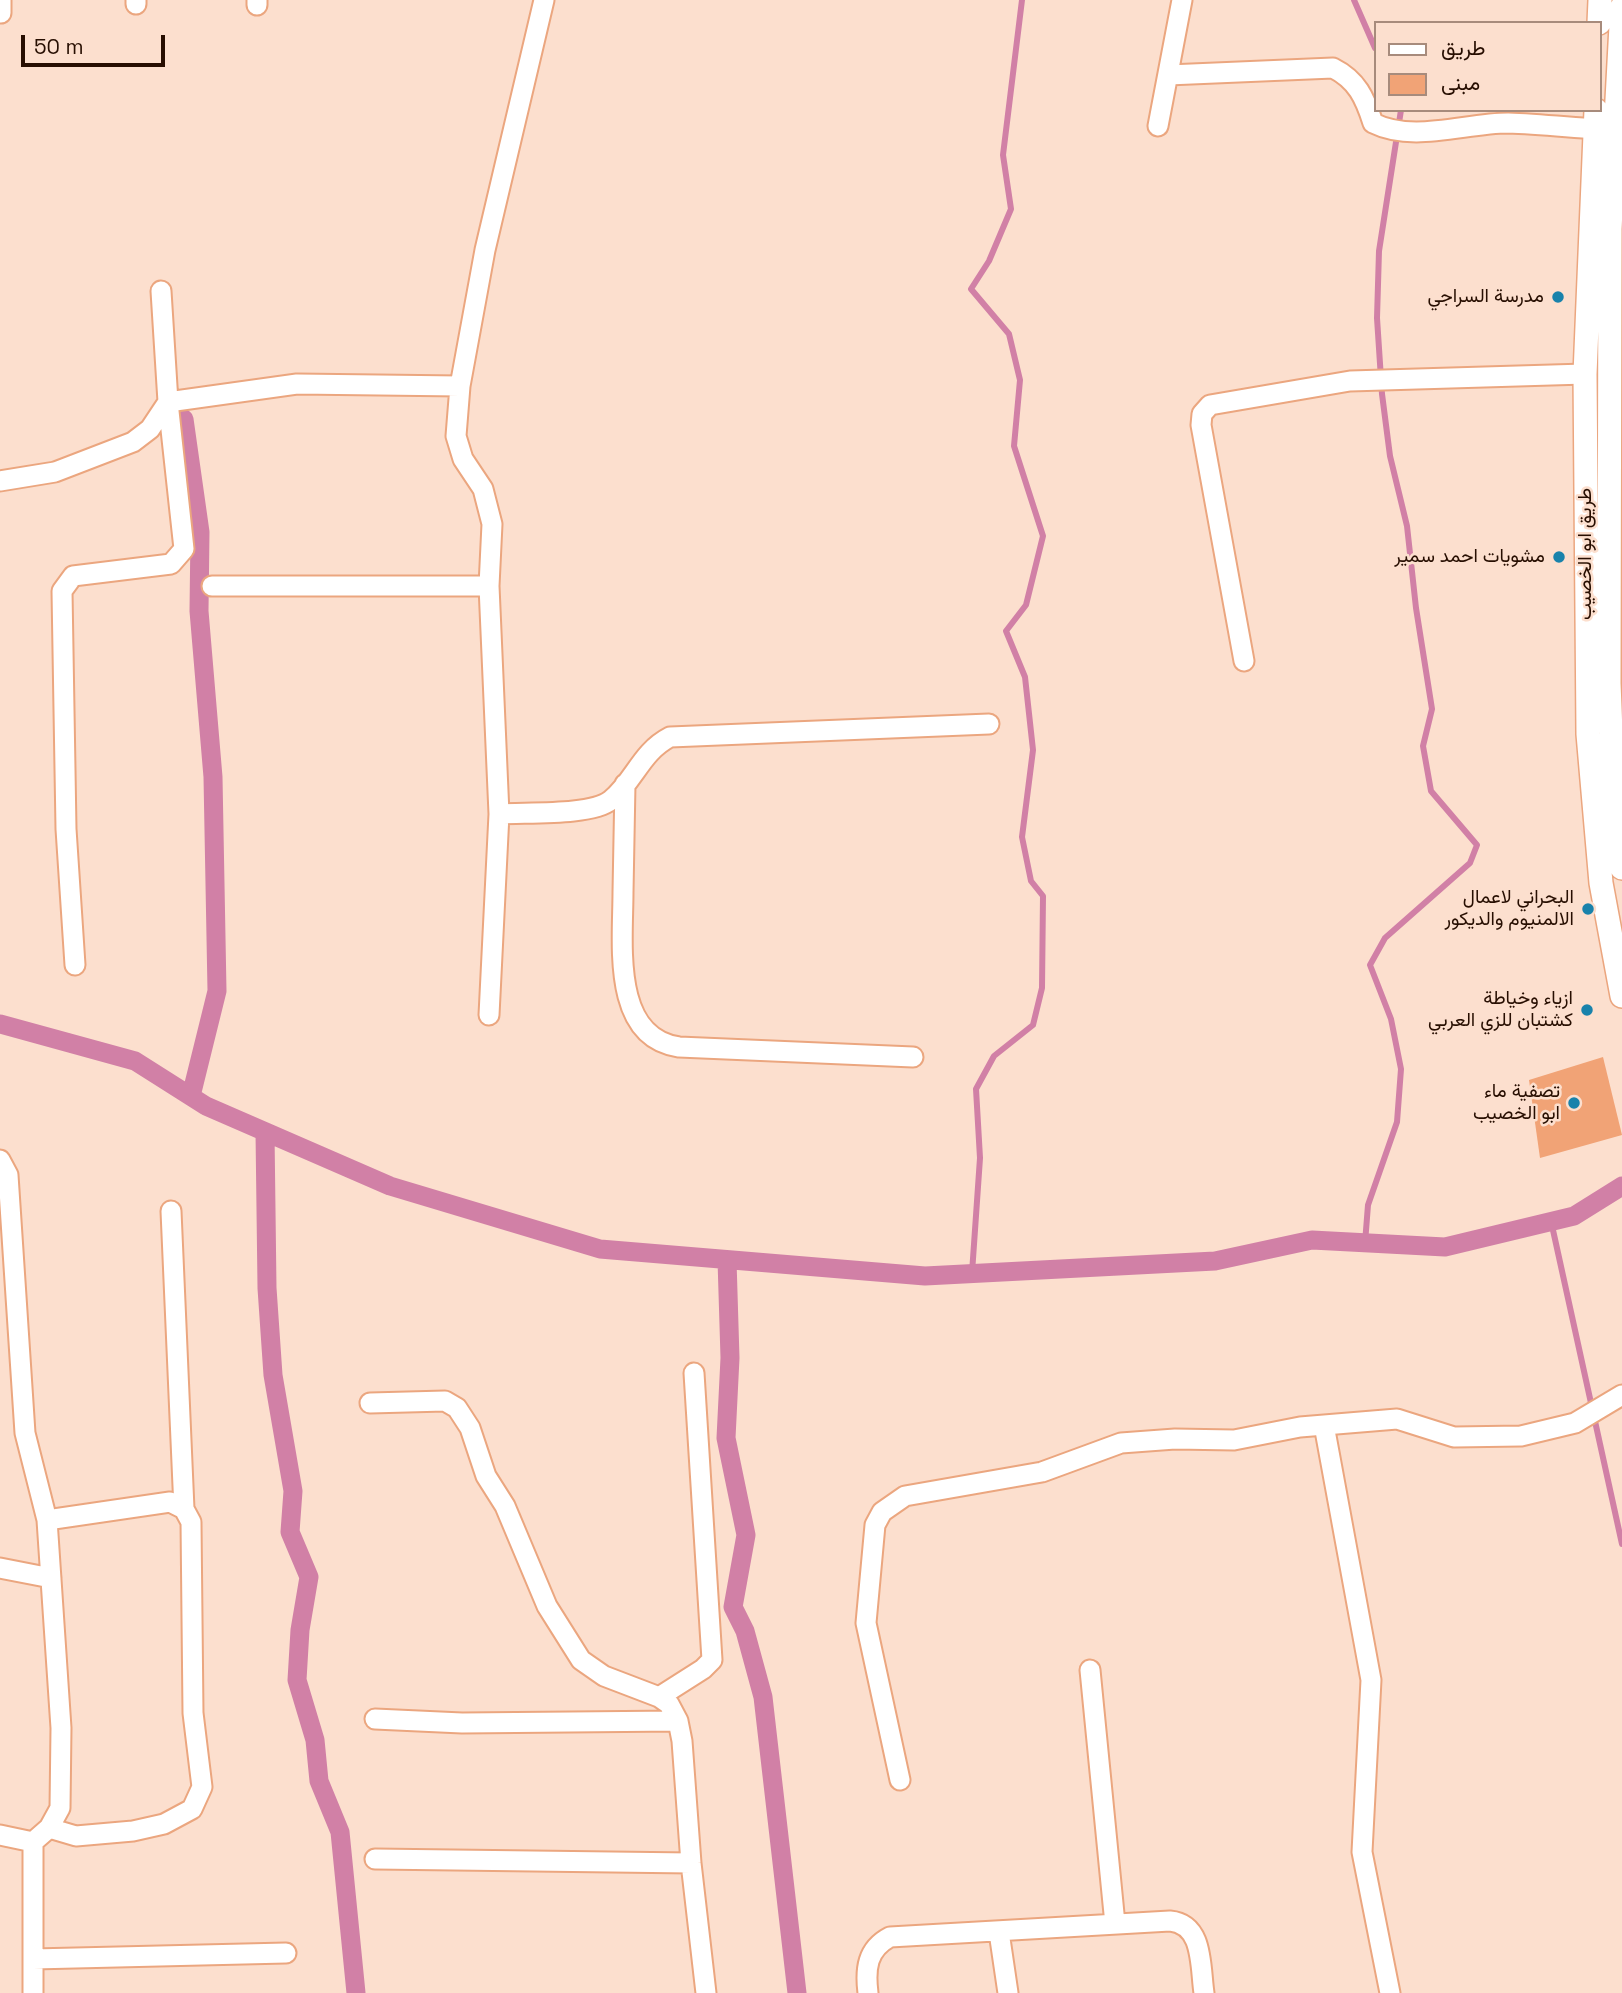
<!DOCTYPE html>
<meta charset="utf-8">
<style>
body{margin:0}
#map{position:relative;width:1622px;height:1993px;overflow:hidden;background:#fcdfce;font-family:"Space Grotesk",Vazirmatn,sans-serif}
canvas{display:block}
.legend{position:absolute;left:1374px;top:21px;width:228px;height:91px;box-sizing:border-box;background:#fcdfce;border:2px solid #a78b7c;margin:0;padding:9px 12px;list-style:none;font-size:21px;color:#270e01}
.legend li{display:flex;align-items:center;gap:14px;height:35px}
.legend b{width:35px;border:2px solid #a78b7c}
.scale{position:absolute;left:21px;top:35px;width:144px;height:32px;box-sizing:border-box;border:4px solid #270e01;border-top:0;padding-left:9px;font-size:21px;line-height:24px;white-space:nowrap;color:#270e01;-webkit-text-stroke:5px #fcdfce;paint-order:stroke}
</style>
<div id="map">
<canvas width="1622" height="1993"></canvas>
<ul class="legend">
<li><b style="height:9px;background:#fff"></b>طريق</li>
<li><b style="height:19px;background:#f1a376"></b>مبنى</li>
</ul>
<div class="scale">50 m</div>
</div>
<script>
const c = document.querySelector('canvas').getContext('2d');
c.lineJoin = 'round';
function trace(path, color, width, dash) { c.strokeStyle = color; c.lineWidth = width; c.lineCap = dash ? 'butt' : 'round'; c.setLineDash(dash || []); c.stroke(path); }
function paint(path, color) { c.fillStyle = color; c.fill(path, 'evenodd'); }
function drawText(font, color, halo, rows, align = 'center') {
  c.font = font + ' "Space Grotesk",Vazirmatn,sans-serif'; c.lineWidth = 5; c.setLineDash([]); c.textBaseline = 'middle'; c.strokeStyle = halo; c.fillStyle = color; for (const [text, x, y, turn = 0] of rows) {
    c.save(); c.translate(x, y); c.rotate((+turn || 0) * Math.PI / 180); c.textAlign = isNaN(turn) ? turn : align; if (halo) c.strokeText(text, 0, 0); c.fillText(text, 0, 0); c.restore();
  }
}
const stream = new Path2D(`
 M1354 0 1375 48
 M1551 1221 1622 1544
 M1365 1243 1368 1205 1397 1122 1401 1069 1391 1019 1370 965 1385 938 1470 863 1477 845 1431 791 1423 746 1432 709 1416 608 1407 526 1390 456 1382 394 1377 318 1379 251 1401 110
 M972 1273 980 1158 976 1089 994 1056 1033 1025 1042 988 1043 896 1031 881 1022 837 1033 750 1025 677 1006 631 1026 605 1043 536 1014 446 1020 380 1009 334 971 289 989 261 1011 209 1003 155 1022 0`);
const canal = new Path2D(`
 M184 419 200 532 199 611 213 777 217 991 191 1096
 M0 1024 135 1061 206 1106 390 1186 600 1249 925 1276 1215 1261 1312 1240 1445 1247 1574 1216 1622 1186
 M265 1132 267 1288 273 1375 293 1491 290 1532 309 1577 300 1630 297 1680 315 1740 319 1781 340 1832 356 1993
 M727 1260 730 1358 726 1438 746 1535 733 1607 745 1631 763 1697 797 1993`);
const building = new Path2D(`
 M1603 1057 1622 1135 1540 1158 1529 1080Z`);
const minor = new Path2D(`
 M1 0V13
 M136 0V4
 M257 5V0
 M1168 75 1333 68C1357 80 1365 98 1373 123 1413 143 1465 123 1508 123 1537 124 1566 127 1595 129
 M1158 126 1182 0
 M0 481 55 472 133 442 150 429 168 402 297 384 460 386
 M212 586H489
 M1244 661 1201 425 1202 414 1210 405 1350 381 1585 374
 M625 784C624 820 624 856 623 892 623 943 611 1037 679 1047L913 1057
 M499 814C527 812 591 816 611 800 635 780 641 752 670 737L989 724
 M75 965 66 829 62 591 73 576 171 564 184 549 168 402 161 291
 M489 1015 499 814 489 586 492 524 483 489 463 459 456 436 460 386 485 250 544 0
 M0 1160 8 1175 25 1433 47 1520 61 1728 60 1808 49 1828 33 1842
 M171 1211 184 1509
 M370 1403 445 1401 457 1408 470 1428 486 1476 505 1506 547 1606 581 1660 604 1676 659 1697 669 1704 678 1721
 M1324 1425 1371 1680 1362 1852 1390 1993
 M47 1520 170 1502 184 1509 191 1522 193 1713 202 1787 192 1809 164 1824 133 1831 76 1836 49 1828
 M0 1568 51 1578
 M1090 1670 1115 1924
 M659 1697 703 1669 712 1660 694 1373
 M375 1719 462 1723 678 1721 682 1741 691 1863 706 1993
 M900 1780 866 1623 875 1525 882 1512 905 1496 1042 1472 1121 1443 1175 1439 1234 1440 1300 1427 1397 1419 1454 1437 1521 1436 1575 1423 1622 1395
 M0 1835 33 1842V1993
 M375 1859 691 1863
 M999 1932 1008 1993
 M33 1959 286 1953
 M868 1993C865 1969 867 1949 890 1937L1170 1921C1204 1924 1200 1967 1204 1993`);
const major = new Path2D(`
 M1622 7 1610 229 1609 683 1613 781 1622 868
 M1599 23 1600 0
 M1596 110 1585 374 1588 734 1601 883 1622 996`);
const markers = [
 [1558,297,7,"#1982ab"],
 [1559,557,7,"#1982ab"],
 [1588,909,7,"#1982ab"],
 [1587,1010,7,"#1982ab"],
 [1574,1103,7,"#1982ab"]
];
const poiNames = [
 ["مدرسة السراجي",1544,297],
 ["مشويات احمد سمير",1545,557],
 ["البحراني لاعمال",1574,898],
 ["الالمنيوم والديكور",1574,920],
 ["ازياء وخياطة",1573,999],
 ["كشتبان للزي العربي",1573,1021],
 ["تصفية ماء",1560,1092],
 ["ابو الخصيب",1560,1114]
];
const streetNames = [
 ["طريق ابو الخصيب",1586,554,-90]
];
trace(stream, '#d180a6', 6);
trace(canal, '#d180a6', 19);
paint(building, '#f1a376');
trace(minor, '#eba67f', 23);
trace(major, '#eba67f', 26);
trace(minor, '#fff', 19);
trace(major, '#fff', 23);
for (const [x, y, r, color] of markers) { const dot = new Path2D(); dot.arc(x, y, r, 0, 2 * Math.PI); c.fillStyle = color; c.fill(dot); trace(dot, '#fcdfce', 2.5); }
drawText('19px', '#270e01', '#fcdfce', poiNames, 'right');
drawText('19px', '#270e01', '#fcdfce', streetNames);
</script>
